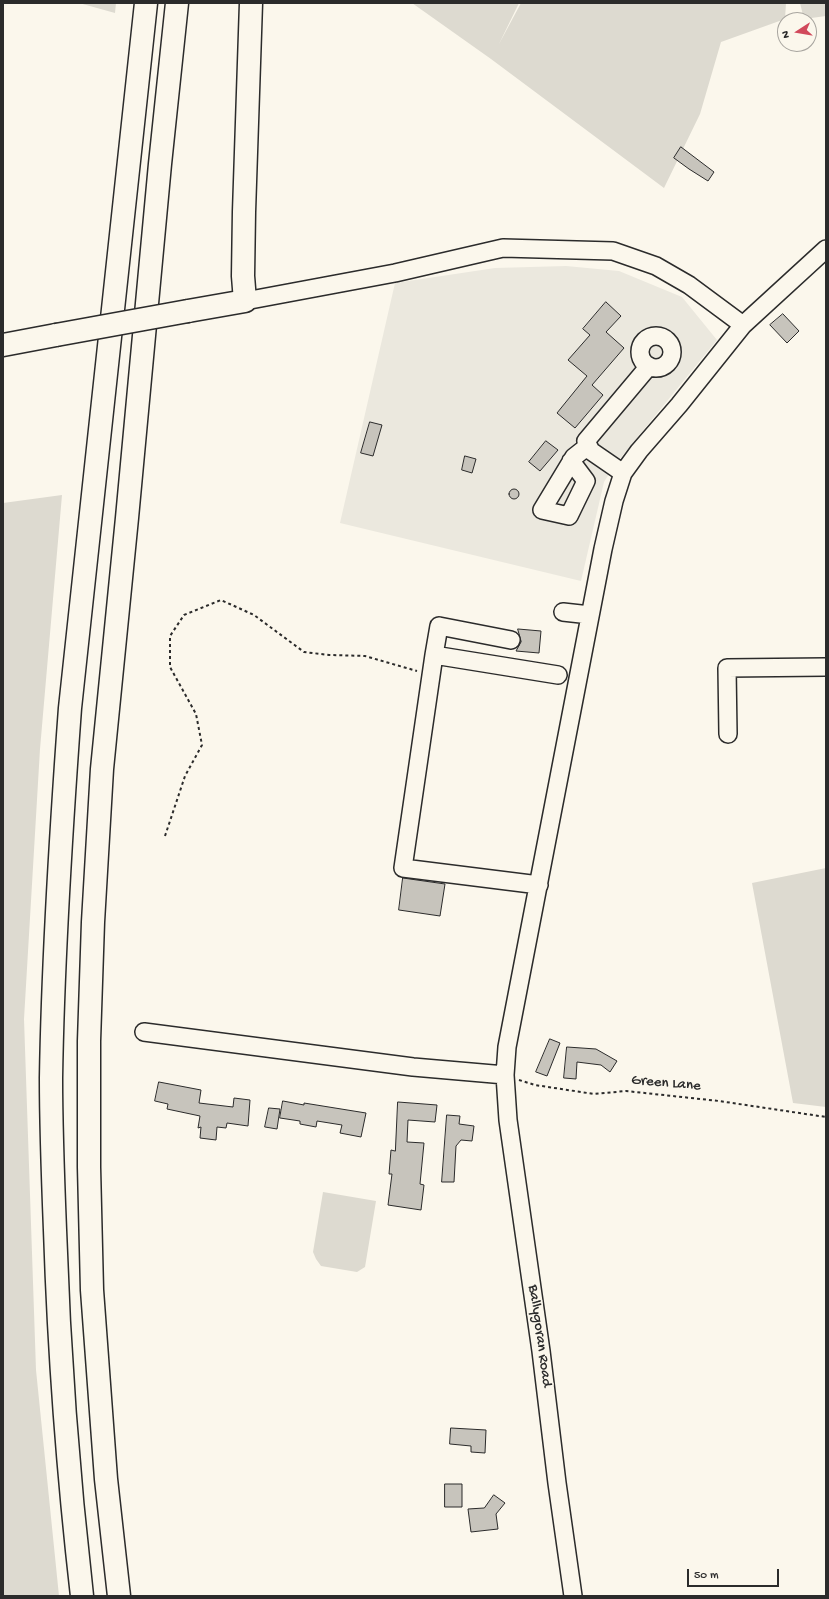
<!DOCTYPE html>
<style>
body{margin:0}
#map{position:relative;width:829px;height:1599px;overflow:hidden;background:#fbf7ec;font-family:"Gochi Hand",sans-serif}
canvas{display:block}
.frame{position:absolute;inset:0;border:4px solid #2b2b2b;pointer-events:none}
.north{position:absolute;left:777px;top:12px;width:40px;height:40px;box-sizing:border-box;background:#fbf7ec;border:1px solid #a8a59f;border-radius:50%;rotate:258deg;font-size:11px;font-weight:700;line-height:16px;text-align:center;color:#2b2b2b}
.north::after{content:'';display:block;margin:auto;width:14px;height:18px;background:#d1495b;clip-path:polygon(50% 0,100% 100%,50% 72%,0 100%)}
.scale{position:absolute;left:687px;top:1569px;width:92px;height:18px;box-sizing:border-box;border:2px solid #2b2b2b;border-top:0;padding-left:5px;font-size:12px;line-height:14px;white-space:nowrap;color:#2b2b2b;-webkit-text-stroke:3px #fbf7ec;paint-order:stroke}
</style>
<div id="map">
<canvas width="829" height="1599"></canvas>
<div class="frame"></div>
<div class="north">N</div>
<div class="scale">50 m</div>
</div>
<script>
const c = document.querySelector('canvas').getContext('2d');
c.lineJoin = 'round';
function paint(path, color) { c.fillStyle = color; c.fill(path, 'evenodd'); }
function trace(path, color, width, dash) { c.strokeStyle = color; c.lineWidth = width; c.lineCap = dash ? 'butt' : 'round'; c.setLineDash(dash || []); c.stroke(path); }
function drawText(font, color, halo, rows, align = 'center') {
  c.font = font + ' "Gochi Hand",sans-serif'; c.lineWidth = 3; c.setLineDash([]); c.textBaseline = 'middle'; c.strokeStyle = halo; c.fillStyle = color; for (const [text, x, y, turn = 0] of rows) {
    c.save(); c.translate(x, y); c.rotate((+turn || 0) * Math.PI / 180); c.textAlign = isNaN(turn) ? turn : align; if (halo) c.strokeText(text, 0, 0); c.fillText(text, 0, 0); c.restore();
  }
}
const built = new Path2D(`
 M566 266 619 271 682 297 717 340 614 466 604 482 581 581 340 523 395 283 495 268Z`);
const green = new Path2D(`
 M79 3H116L115 13Z
 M412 3H519L499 44 521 3H786L785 19 721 42 700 114 664 188 491 59Z
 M800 3H826V16L804 19Z
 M62 495 40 749 24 1019 36 1370 59 1596H3V503Z
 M826 868V1107L793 1103 752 883Z
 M323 1192 376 1201 365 1267 357 1272 321 1266 316 1259 313 1252Z`);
const building = new Path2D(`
 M681 147 714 172 708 181 689 169 674 158Z
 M606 302 621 316 606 332 624 348 592 385 603 395 575 428 557 413 587 376 568 360 590 335 583 329Z
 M783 314 799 331 787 343 770 325Z
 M370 422 382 425 373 456 361 453Z
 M546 441 558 450 540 471 529 462Z
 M465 456 476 459 472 473 462 470Z
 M509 494a5 5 0 1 1 10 0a5 5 0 1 1-10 0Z
 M518 629 541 631 539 653 516 651 521 642Z
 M403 878 445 884 440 916 399 910Z
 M550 1039 560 1043 547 1076 536 1072Z
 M567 1047 596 1049 617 1061 610 1072 601 1065 577 1062 576 1079 564 1078Z
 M159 1082 201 1090 199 1103 233 1107 234 1098 250 1100 248 1126 227 1123 226 1128 217 1127 216 1140 200 1138 201 1127 198 1128 200 1116 167 1109 168 1104 155 1101Z
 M283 1101 304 1105V1103L366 1113 361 1137 340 1133 342 1125 317 1121 316 1127 300 1124V1121L280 1118Z
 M398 1102 437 1105 435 1122 408 1120 407 1142 424 1143 420 1184 424 1185 421 1210 388 1205 392 1174H389L391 1150 395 1151Z
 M269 1108 280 1109 277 1129 265 1127Z
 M447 1115 460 1116 459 1124 474 1126 472 1141 461 1140 456 1146 454 1182H442Z
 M451 1428 486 1430 485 1453 471 1452V1446L450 1444Z
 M445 1484H462V1507H445Z
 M494 1495 505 1503 496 1514 498 1529 471 1532 468 1509 484 1508Z`);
const path = new Path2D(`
 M165 836 185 776 202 745 196 714 170 667V636L184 615 221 600 254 615 304 652 329 655 365 656 417 671
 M519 1080 535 1085 594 1094 626 1091 719 1101 826 1117`);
const minor = new Path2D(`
 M245 301 395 273 503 248 613 251 656 266 689 285 743 325
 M640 352a16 16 0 1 1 32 0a16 16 0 1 1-32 0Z
 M571 461 586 481 569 516 542 510 574 457 588 446
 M623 473 591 451 586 441 649 366
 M563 612 590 615
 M434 655 439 626 511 640
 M728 734 727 668 826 667
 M539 885 403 868 434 655 558 675
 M144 1032 413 1067 505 1075
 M573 1596 557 1483 541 1351 508 1120 505 1075 507 1047 603 549 614 501 623 473 639 451 679 405 743 325 826 249`);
const major = new Path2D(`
 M188 311 245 301 243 276 244 212 251 3
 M3 345 56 335`);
const highway = new Path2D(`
 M82 1596C68 1474 59 1353 55 1230 53 1180 51 1129 51 1078 53 955 61 831 70 708L146 3
 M119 1596 106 1479 92 1290 89 1167V1041L93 922 102 769 127 518 160 164 177 3`);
const majorBridge = new Path2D(`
 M56 335 188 311`);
const streetNames = [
 ["Green Lane",666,1084,5],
 ["Ballygoran Road",539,1336,82]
];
paint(built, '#ebe8de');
paint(green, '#dddad0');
paint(building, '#c7c4bc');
trace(building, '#2b2b2b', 1);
trace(minor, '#2b2b2b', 20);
trace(major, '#2b2b2b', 25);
trace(highway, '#2b2b2b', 25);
trace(path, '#2b2b2b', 2, [3, 3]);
trace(minor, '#fbf7ec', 17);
trace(major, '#fbf7ec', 22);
trace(highway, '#fbf7ec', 22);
trace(majorBridge, '#2b2b2b', 25, []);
trace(majorBridge, '#fbf7ec', 22);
drawText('15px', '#2b2b2b', '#fbf7ec', streetNames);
</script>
